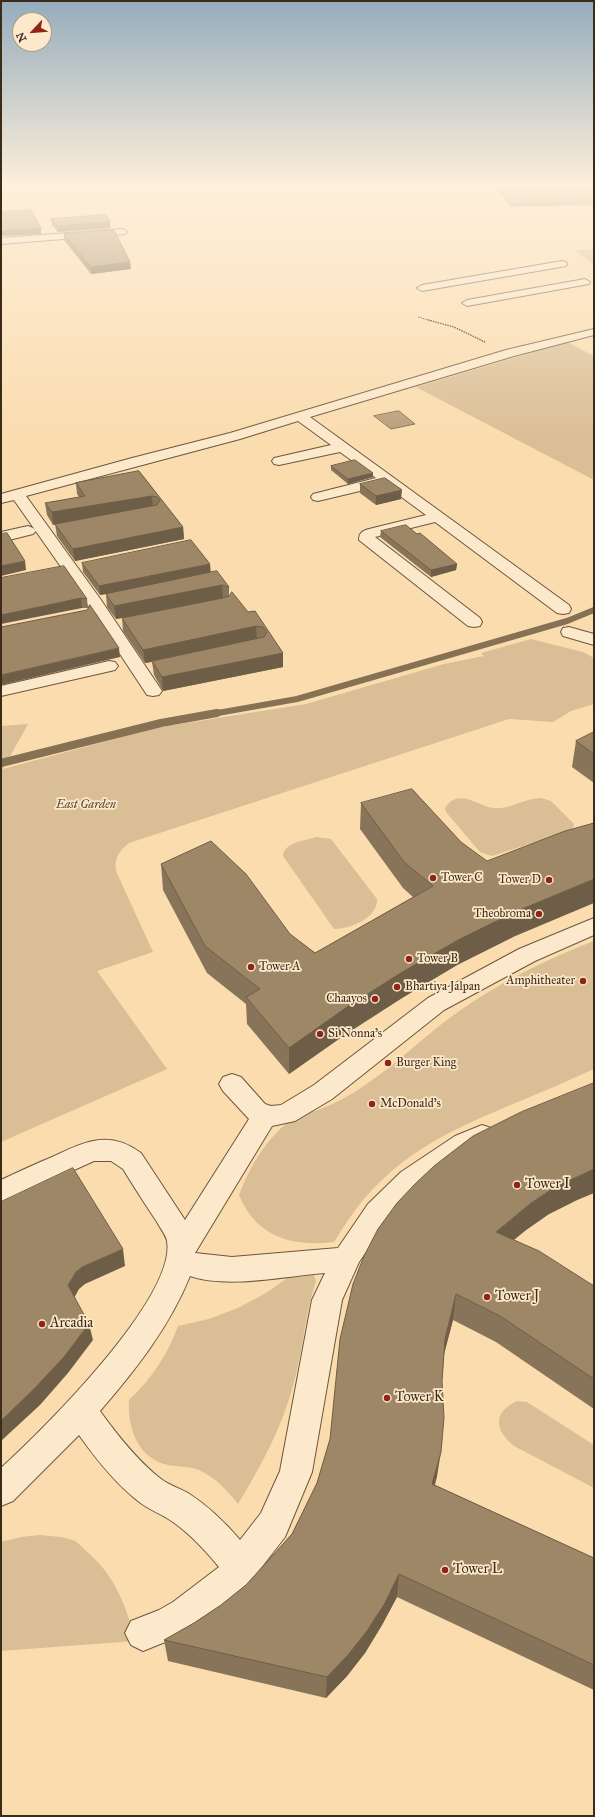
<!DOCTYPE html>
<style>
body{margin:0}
#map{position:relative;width:595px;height:1817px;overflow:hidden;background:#fadcae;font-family:"IM FELL Great Primer",serif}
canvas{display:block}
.frame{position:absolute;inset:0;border:2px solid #3b2b19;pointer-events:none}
.north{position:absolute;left:12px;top:12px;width:40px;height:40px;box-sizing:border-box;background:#fce8ca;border:1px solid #af9c83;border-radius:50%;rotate:244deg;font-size:11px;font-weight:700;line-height:16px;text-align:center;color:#3b2b19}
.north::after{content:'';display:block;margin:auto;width:14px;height:18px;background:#8f2418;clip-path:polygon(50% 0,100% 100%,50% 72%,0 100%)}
</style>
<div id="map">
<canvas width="595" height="1817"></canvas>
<div class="frame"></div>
<div class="north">N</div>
</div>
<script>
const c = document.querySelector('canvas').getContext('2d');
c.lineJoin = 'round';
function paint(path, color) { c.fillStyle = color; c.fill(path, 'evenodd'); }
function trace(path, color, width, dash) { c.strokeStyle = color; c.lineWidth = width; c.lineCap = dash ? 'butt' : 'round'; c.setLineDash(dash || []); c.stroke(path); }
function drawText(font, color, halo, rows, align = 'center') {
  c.font = font + ' "IM FELL Great Primer",serif'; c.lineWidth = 3.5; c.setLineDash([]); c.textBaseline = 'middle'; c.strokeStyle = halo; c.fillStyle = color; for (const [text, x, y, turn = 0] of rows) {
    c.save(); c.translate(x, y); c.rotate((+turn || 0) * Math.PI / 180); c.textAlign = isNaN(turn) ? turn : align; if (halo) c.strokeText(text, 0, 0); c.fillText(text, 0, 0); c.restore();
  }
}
const green = new Path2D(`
 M594 249V265L574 250Z
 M567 342 594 356V480L416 387Z
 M531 639 583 652 594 658V704L571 711 553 722 509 719 129 843C119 851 114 858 116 871L153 952 97 971 167 1069 1 1142V726L28 724 3 769 155 728 306 704 444 664 484 656 481 653Z
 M541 798 551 801 574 824 573 828 569 831 492 856 480 852 446 812 445 808C458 787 478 806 493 808 510 810 525 798 541 798Z
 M316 837 331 839 377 899C378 918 350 929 334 929L283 856C284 842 305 841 316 837Z
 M594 941V1069C567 1081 540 1093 513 1104 461 1126 414 1146 374 1188 358 1204 346 1223 334 1242 292 1247 256 1237 239 1195 250 1166 265 1141 289 1121 296 1115 311 1113 320 1109 336 1103 351 1095 365 1085 397 1064 424 1036 455 1014 498 983 545 960 594 941Z
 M308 1271 314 1275 316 1281C305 1314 303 1349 294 1382 283 1426 261 1466 238 1504 227 1490 216 1478 199 1470 189 1466 179 1467 168 1465 138 1459 127 1427 129 1400 152 1378 167 1356 178 1326L209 1319 238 1308 266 1293 296 1272Z
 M517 1401 527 1402 594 1445V1488L514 1446C495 1430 492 1413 517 1401Z
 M39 1535C50 1536 61 1536 72 1540 77 1541 82 1547 86 1551 114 1574 127 1606 135 1641L1 1651V1542L21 1537Z`);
const water = new Path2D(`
 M399 411 415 424 391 429 374 416Z`);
const streamFar1 = new Path2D(`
 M212 714 297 699 567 621 594 610`);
const stream = new Path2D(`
 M1 763 161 723 217 713`);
const pathFar1 = new Path2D(`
 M418 317 432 321`);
const path = new Path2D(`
 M428 320 454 327 485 342`);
const minor = new Path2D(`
 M122 229 125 230 127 232 125 234 1 244V238Z
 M562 261 566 262 567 264 566 266 422 291 417 288 422 285Z
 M585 279 590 282 589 284 467 306 462 303 467 300Z
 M594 329V335L514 356 310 417 569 605 571 609 569 613 563 614 557 613 435 522 375 537 480 618 482 622 480 626 474 627 468 626 359 540C359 533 362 531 369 529L426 515 385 485 318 501 313 500 311 497 313 494 376 478 340 452 279 465 274 464 272 461 274 458 331 445 298 421 240 439 26 496 101 600 162 691 159 695 153 696 147 695 87 604 14 500 1 503V494L132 458 230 433 506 350Z
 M28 526 33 528 36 531 33 534 1 542V532Z
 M569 627 594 634V645L563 636 561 632 563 628Z
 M109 661 115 662 118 666 115 670 1 696V686Z
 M594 918V935L535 961 444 1010 332 1099 295 1121 272 1126 195 1253 232 1257 338 1248 368 1204 401 1172 455 1136 482 1125 491 1128 495 1135 491 1142 473 1150 421 1188 388 1220 359 1262 342 1300 312 1472 285 1537 243 1591 197 1626 180 1636 143 1651 131 1645 125 1633 131 1621 159 1610 173 1602 219 1567C205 1550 190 1534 173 1522 162 1514 149 1510 138 1501 115 1483 96 1459 79 1435L13 1501 1 1506V1468C42 1431 177 1297 167 1241 166 1235 160 1228 157 1222 145 1204 134 1187 123 1169L111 1161H94L1 1203V1180C18 1172 35 1164 52 1157 84 1142 109 1129 141 1153L185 1220 249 1119 223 1091 219 1084 223 1077 232 1074 241 1077 265 1104 271 1106 281 1105 314 1085 428 998 519 949ZM325 1273 312 1300 280 1471 261 1513 240 1540C225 1522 208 1506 188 1493 179 1488 169 1485 161 1479 137 1460 118 1436 100 1411 135 1371 170 1326 190 1276 229 1289 284 1276 325 1273Z`);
const wall = new Path2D(`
 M493 185H594V205L511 207Z
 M51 219 110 222V228L58 232 52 225Z
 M64 234 131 269 91 274 64 240Z
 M331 466 373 477 348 484 331 470Z
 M139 471 183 527 184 539 75 561 57 536 55 524 53 525 47 515 45 503 79 497 77 494 76 483Z
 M360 484 401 499 376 505 360 493Z
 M381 531 457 564 456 570 431 577 380 537Z
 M82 563 210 573 229 587V596L248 612 255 611 283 653V667L163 691 154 675 152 662 145 663 123 631 122 618 116 619 107 607 106 594 100 595 83 572Z
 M1 578 87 599 88 608H82Z
 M594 732V783L572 767 576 741Z
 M361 803 513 937 457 965 402 998 346 1034 289 1074 247 1024 246 1004 207 973 163 890 161 864 290 934 315 953 413 897 403 888 360 829Z
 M575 1201 549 1214 526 1230 513 1240 594 1286V1409L496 1342 453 1320 444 1355 442 1381 437 1476 435 1485 594 1558V1690L397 1597 382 1625 365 1653 347 1676 326 1698 168 1661 164 1640 194 1623 221 1605 246 1585 292 1534 317 1483 330 1439 353 1284Z`);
const shadedWall = new Path2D(`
 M110 222V228L58 232 57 226Z
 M41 228V234L1 236V231Z
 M130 262 131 269 91 274V267Z
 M373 473V477L348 484V479Z
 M402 490 401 499 376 505V496Z
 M152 496 153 508 53 525 52 512Z
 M183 527 184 539 75 561 73 549Z
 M25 561 26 570 1 576V566Z
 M210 564 211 574 100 595 99 586Z
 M457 564 456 570 431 577V570Z
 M222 585 223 599 116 619 114 606Z
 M81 598 82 608 1 624V615Z
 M256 626 257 640 145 663 143 650Z
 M119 648 120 657 1 685V675Z
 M283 653V667L163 691 162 677Z
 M594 879V903L513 937 457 965 402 998 346 1034 289 1074V1048L347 1007 404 971 460 939 517 911Z
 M594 1169V1193L575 1201 549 1214 526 1230 492 1258 496 1232 531 1203 555 1187Z
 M123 1249 125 1266 85 1284 79 1289 72 1302 68 1285 76 1272 82 1267Z
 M456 1294 453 1320 441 1364 445 1339Z
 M89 1324 93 1340 68 1373 40 1405 1 1441V1421Z
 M441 1452 437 1476 428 1507 432 1484Z
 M399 1574 397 1597 382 1625 365 1653 347 1676 326 1698 327 1677Z`);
const building = new Path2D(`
 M496 185H594V201L511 204Z
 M31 210 41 228 1 231V212Z
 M106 215 110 222 57 226 51 219Z
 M114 230 130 262 91 267 64 234Z
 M355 460 373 473 348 479 331 466Z
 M139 471 183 527 73 549 55 524 157 505 160 500 157 497 152 496 52 512 45 503 85 496 76 483Z
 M385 478 402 490 376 496 360 484Z
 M406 525 417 534 420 533 457 564 431 570 381 531Z
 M7 533 25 561 1 566V534Z
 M191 540 210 564 99 586 82 563Z
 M64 566 87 599 81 598 1 615V578Z
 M217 571 229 587 222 585 114 606 106 594Z
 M232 592 248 612 255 611 283 653 162 677 152 661 264 637 267 632 263 627 256 626 143 650 122 618 223 598 229 596Z
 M90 605 119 648 1 675V627L87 610Z
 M594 732V754L576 741Z
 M412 789 461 842 487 861 565 831 594 823V879L517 911 460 939 404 971 347 1007 289 1048 246 997 260 989 205 946 161 864 211 841 246 874 290 934 315 953 433 886 404 862 361 803Z
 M594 1083V1169L555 1187 531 1203 496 1232 539 1251 594 1286V1379L500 1316 456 1294 445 1339 442 1381 444 1418 441 1452 432 1484 594 1558V1665L399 1574 385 1603 367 1631 348 1655 327 1677 164 1640 194 1623 221 1605 246 1585 292 1534 317 1483 330 1439 340 1339 353 1284 364 1256 378 1229 397 1203 415 1184 434 1166 473 1136 521 1112Z
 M73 1168 123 1249 82 1267 76 1272 68 1285 89 1324 64 1357 35 1388 1 1421V1202Z`);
const markers = [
 [433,878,4,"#8f2418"],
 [549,880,4,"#8f2418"],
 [539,914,4,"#8f2418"],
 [409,959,4,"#8f2418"],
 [251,967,4,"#8f2418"],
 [583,981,4,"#8f2418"],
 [397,987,4,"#8f2418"],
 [375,999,4,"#8f2418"],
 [320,1034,4,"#8f2418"],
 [388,1063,4,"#8f2418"],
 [372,1104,4,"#8f2418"],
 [517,1185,4,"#8f2418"],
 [487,1297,4,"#8f2418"],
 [42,1324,4,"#8f2418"],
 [387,1398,4,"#8f2418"],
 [445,1570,4,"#8f2418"]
];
const parkNames = [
 ["East Garden",86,805]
];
const poiNames = [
 ["Tower C",441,878],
 ["Tower D",541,880,"right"],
 ["Theobroma",531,914,"right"],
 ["Tower B",417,959],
 ["Tower A",259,967],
 ["Amphitheater",575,981,"right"],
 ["Bhartiya Jalpan",405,987],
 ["Chaayos",367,999,"right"],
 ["Si Nonna's",328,1034],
 ["Burger King",396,1063],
 ["McDonald's",380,1104]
];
const nearPoinames = [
 ["Tower I",525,1185],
 ["Tower J",495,1297],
 ["Arcadia",50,1324],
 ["Tower K",395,1398],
 ["Tower L",453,1570]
];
paint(green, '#dabe95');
paint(water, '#b9a07b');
trace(water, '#877154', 1);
trace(streamFar1, '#877154', 6);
trace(stream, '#877154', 8);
trace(minor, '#6b573e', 2);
trace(pathFar1, '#3b2b19', 1, [1.5, 1]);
trace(path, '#3b2b19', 1.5, [1.5, 1]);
paint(minor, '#fce8ca');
paint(wall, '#887458');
paint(shadedWall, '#6f5e47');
paint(building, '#9e8766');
trace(building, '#6f5e47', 1);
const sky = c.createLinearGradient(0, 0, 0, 440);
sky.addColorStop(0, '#95acbc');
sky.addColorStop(0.42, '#fdefdb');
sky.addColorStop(1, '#fdefdb00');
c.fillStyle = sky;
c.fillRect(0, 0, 595, 440);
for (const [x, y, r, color] of markers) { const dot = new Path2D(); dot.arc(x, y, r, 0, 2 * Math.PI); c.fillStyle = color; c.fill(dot); trace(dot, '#fce8ca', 1.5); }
drawText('italic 12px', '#5b4832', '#fce8ca', parkNames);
drawText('12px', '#3b2b19', '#fce8ca', poiNames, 'left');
drawText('14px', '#3b2b19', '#fce8ca', nearPoinames, 'left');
</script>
